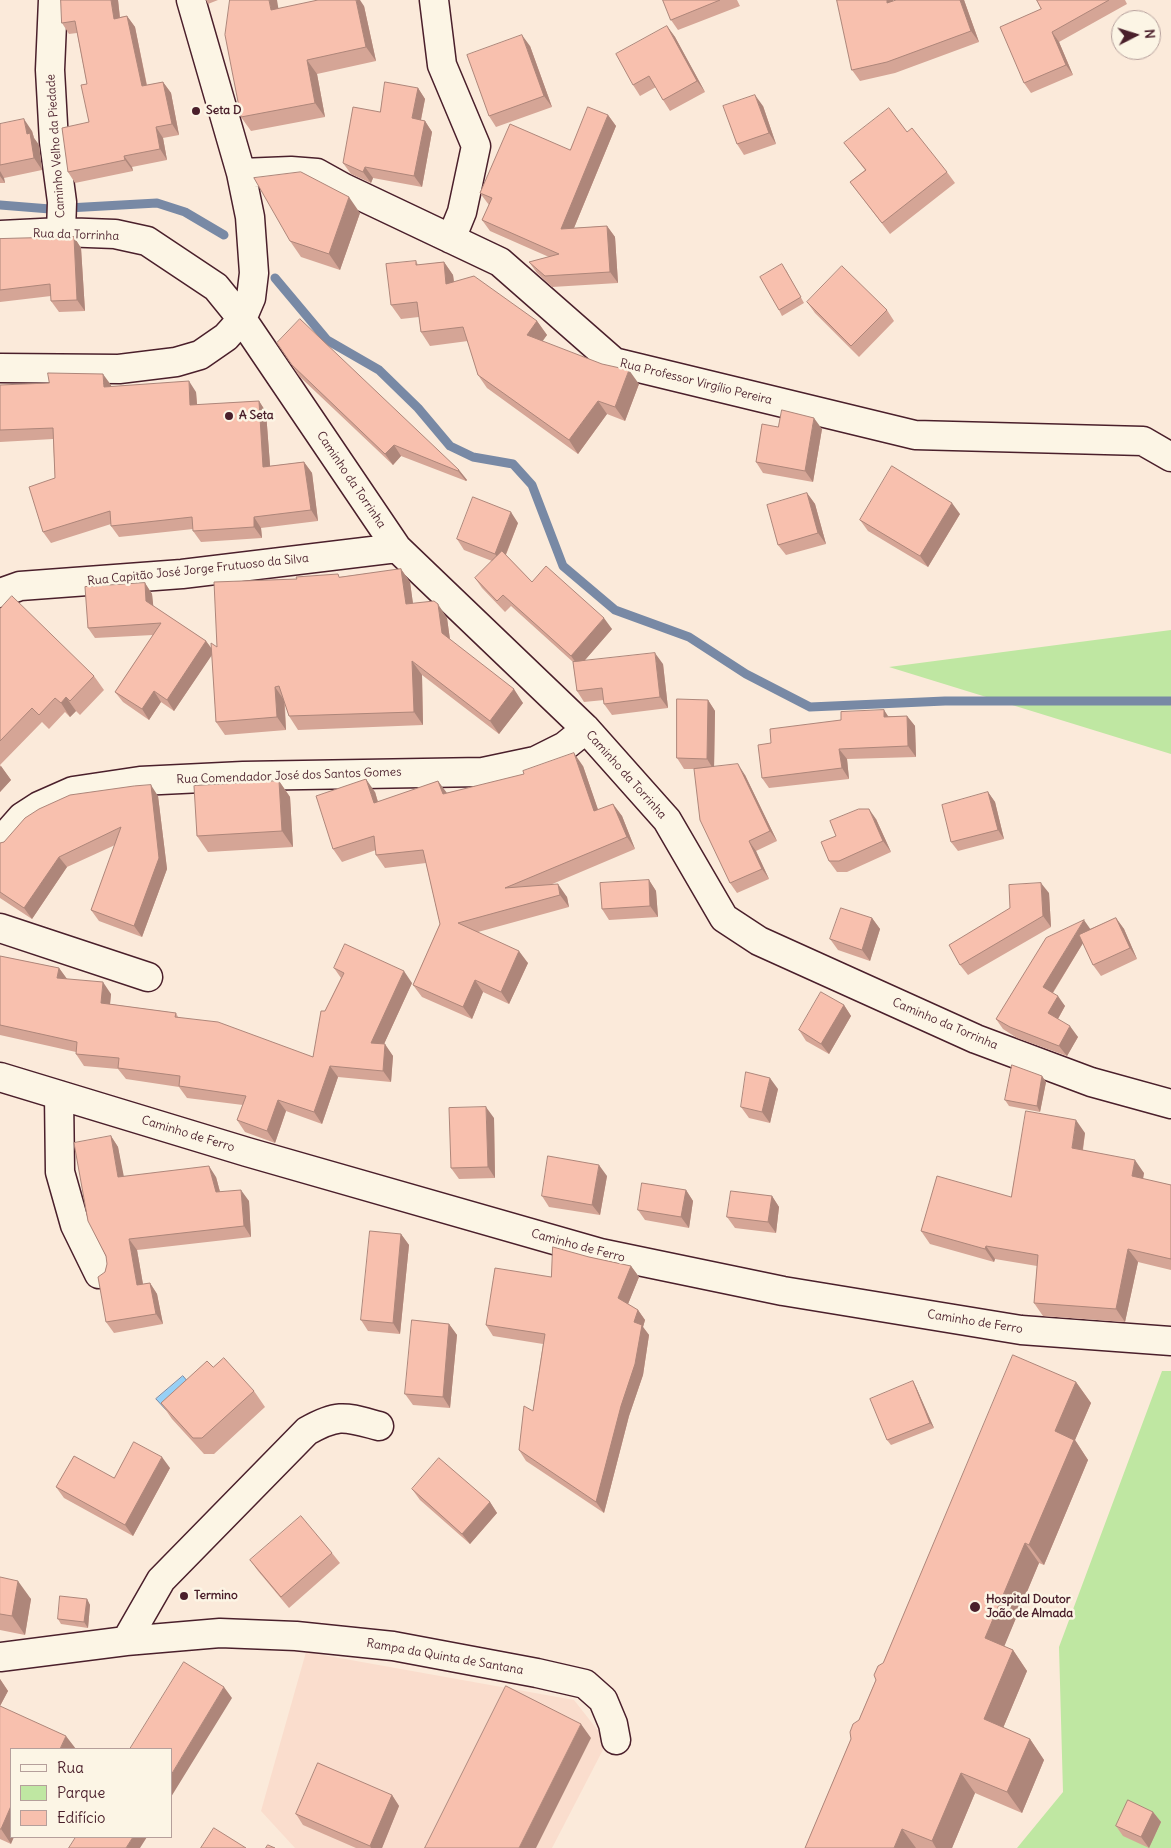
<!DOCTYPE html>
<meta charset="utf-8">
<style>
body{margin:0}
#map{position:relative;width:1171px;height:1848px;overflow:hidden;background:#fbeada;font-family:Delius,sans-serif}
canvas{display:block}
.legend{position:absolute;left:10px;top:1748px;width:162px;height:90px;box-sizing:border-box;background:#fcf5e5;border:1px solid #b59f9b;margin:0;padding:6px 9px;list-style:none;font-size:15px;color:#4a1f2b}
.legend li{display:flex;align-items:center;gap:10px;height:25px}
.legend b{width:25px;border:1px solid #b59f9b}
.north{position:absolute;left:1111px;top:10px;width:50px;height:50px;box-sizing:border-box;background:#fcf5e5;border:1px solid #b59f9b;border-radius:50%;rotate:85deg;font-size:14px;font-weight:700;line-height:20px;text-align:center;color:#4a1f2b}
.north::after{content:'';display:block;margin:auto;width:18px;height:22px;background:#4a1f2b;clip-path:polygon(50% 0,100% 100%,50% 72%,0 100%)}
</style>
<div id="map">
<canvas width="1171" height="1848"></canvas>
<ul class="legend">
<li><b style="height:6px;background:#fcf5e5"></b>Rua</li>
<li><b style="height:14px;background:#bfe7a2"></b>Parque</li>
<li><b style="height:14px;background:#f8c0ae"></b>Edifício</li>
</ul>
<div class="north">N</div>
</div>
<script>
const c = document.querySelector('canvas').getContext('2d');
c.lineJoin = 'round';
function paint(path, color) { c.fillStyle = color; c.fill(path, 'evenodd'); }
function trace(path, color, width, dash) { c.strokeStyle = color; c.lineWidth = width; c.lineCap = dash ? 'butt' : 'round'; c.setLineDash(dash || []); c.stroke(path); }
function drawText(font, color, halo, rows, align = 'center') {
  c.font = font + ' Delius,sans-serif'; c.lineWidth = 5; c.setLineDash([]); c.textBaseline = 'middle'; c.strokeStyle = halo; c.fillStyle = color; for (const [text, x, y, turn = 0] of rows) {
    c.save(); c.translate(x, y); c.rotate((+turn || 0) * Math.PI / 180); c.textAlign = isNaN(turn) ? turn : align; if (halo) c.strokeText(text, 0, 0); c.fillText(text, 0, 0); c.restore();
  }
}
const built = new Path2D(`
 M306 1652 574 1700 607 1742 552 1848H295L261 1811Z`);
const green = new Path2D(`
 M1171 630V754L889 667Z
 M1162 1371H1171V1848H1017L1063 1792 1059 1647Z`);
const water = new Path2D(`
 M183 1376 194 1389 168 1412 156 1399Z`);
const stream = new Path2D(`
 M0 205 50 209 157 203 185 212 224 235
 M275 278 327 340 379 370 418 408 450 446 473 457 513 464 532 485 563 566 615 610 689 637 746 674 810 707 945 701H1171`);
const minor = new Path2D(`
 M53 0 50 70 54 142 62 202 61 232
 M434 0 442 65 476 146 462 212 451 239
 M241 173 291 171 317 173 344 188 500 262 614 362 915 435 1143 441 1171 457
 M0 235 61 232 115 234 147 241 216 287 242 319 397 548 586 729 667 820 724 918 759 941 976 1039 1091 1082 1171 1104
 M0 368 119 369 176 362 200 355 226 337 242 319 251 298 254 273 250 217 241 173 191 0
 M0 593 20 586 182 574 397 548
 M0 842 22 817 39 806 73 791 140 781 243 776 483 772 535 761 565 746 586 729
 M0 928 148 977
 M0 1077 247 1152 600 1253 783 1291 1021 1330 1171 1341
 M59 1095 60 1172 75 1225 99 1274
 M126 1641 161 1580 307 1431C339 1413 345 1417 379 1426
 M0 1657 126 1641 220 1633 296 1636 393 1646 537 1673 585 1684 603 1700 613 1724 616 1740`);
const wall = new Path2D(`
 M61 0H118L120 17 127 16 135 27 147 85 163 82 171 93 179 135 163 138 167 160 132 167 133 171 75 183 68 172 89 122 87 84 77 33 69 34 62 23Z
 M206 0H218L208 4Z
 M663 0H737L740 6 678 30 671 20Z
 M837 0H893V1L896 0H964L979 42 895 73 860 81 852 70Z
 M1037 0H1125L1127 4 1059 42 1073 75 1031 93 1024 83 1041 9Z
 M364 6 376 61 317 74 325 117 251 131 241 117 278 9Z
 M667 26 675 37 705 92 670 111 663 100 656 87 640 96 633 85Z
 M530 46 552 107 496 127 489 116Z
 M418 88 425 99 421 120 425 121 432 132 422 187 373 178 371 183 351 174 343 163 380 112Z
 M763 106 776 144 744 155 737 144Z
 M608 115 616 126 574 228 607 226 615 237 618 283 552 287 537 273 529 262 549 257 490 231 482 220 489 205 480 193 570 150Z
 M0 124 32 131 34 138 39 145 42 170 4 178 5 183H0Z
 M907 132 947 172 955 183 890 234 850 182 865 170 844 143Z
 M360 213 340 270 301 257 290 241Z
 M74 237 81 248 85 311 59 312 51 301V296L0 302V239Z
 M416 261 418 265 444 262 453 275 454 282 537 321 547 335 542 341 639 384 625 421 607 414 578 454 487 388 478 375 468 341 430 346 421 332 419 317 401 319 391 305Z
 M786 270 804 303 782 316 779 310Z
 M807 302 887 310 894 321 859 357 815 313Z
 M277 343 459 470 467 480 466 481 401 456 393 465 299 376Z
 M0 385H111V386L196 392 197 405 259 401 266 412 270 466 304 462 312 473 318 521 261 528 262 538 201 542 193 531V529L119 537 111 526V524L51 543 43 532 55 478 53 439 0 442Z
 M778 427 822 429 813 482 763 473 756 462Z
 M807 493 815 504 826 544 786 555 778 545Z
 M960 514 928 567 868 531 860 520Z
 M518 523 506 555 532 582 612 629 584 661 663 664 668 708 612 715 604 704V700L584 702 577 691 573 662 511 606 505 612 482 588 475 578 492 561 464 550 457 539Z
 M401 569 410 582 413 604 447 618 450 640 523 703 499 734 422 675 423 725 298 730 289 716 285 704 286 730 225 735 216 722 212 654 174 711 161 702 149 720 123 702 115 692 153 635 95 638 88 628 145 583 152 594 153 606 206 641 212 649 217 647 340 577Z
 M0 609 94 676 104 690 80 715 76 711 70 717 65 712 49 729 42 722 0 765 11 780 0 792Z
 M708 700 715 711 714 767 745 775 777 841 756 851 769 879 737 893 730 883 696 769H684L677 758Z
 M884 710 888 716H907L915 726 916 757 847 759 849 779 769 788 762 778 771 743 841 720Z
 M583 766 598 810 613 804 622 816 635 849 550 885 567 897 569 907 478 932 528 963 509 1004 483 992 472 1019 422 997 413 985 440 924 426 863 385 868 376 855V850L342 862 333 849 375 792 378 802 438 781 446 793Z
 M279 781 290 797 293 847 208 852 197 836Z
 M988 792 995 802 1004 839 958 851 951 842Z
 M158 796 167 869 142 937 99 921 91 910 115 845 67 867 32 919 0 898V843Z
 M876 819 891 852 847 872H837L829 861Z
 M649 880 656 891 658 917 609 920 602 909Z
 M1049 893 1051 927 968 975 960 965Z
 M872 918 880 929 870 961 838 950 830 939Z
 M1116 918 1124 929 1137 959 1101 976 1093 965 1083 943 1053 993 1065 1006 1058 1019 1078 1037 1067 1056 1017 1038 1003 1029 996 1019 1090 929Z
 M0 956 59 968 67 979 111 994 110 1004 176 1013 178 1017 313 1057 325 1011 341 978 334 968 412 983 384 1044 393 1056 391 1082 338 1077 322 1124 286 1111 275 1143 245 1132 237 1120 243 1105 187 1098 179 1087 126 1079 118 1069 84 1066 76 1054V1052L0 1035Z
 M844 1005 851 1016 829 1054 806 1041 799 1030Z
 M1042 1076 1046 1082 1040 1112 1009 1106 1005 1100Z
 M778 1089 770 1123 749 1118 741 1107Z
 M494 1118 495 1178 459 1179 451 1168Z
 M1085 1133 1083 1150 1144 1173 1143 1179 1171 1185V1270L1138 1262 1125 1322 1043 1316 1034 1303 1037 1266 995 1259 994 1262 930 1244 921 1231 1011 1197Z
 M111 1136 118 1147 123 1176 216 1177 220 1192 249 1201 251 1237 137 1250 143 1284 150 1283 157 1294 163 1324 114 1333 106 1322 105 1272 107 1264Z
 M607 1176 600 1215 549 1207 542 1196Z
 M686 1190 693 1201 689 1228 645 1220 638 1210Z
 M772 1196 779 1207 776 1233 735 1228 727 1217Z
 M401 1234 409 1245 400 1334 368 1331 361 1320Z
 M589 1257 631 1266 639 1277 628 1304 638 1310 645 1320 643 1327 649 1335 643 1375 629 1416 604 1513 526 1461 519 1450 533 1411 543 1344 493 1336 486 1325 551 1277Z
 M449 1324 457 1335 450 1408 413 1405 405 1394Z
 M213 1367 254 1391 265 1407 214 1454H204L172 1419 161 1403Z
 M913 1381 916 1387 934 1428 891 1445 887 1440Z
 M1076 1382 1091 1403 1075 1440 1088 1460 1044 1565 1039 1563 1004 1646 1013 1650 1027 1671 1003 1728 1030 1739 1044 1760 1022 1813 975 1793 952 1848H805L883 1663Z
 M170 1468 133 1536 64 1498 56 1487Z
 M412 1489 490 1502 497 1513 470 1544 420 1500Z
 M332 1553 340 1563 289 1608 258 1571 250 1560Z
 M0 1577 31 1599 25 1635 0 1630Z
 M87 1599 90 1605 88 1628 61 1624 58 1619Z
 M0 1679 8 1691 0 1706 11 1749V1844L0 1839Z
 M392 1795 399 1806 382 1848H356L303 1825 296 1814Z
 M1153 1812 1161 1822 1149 1848 1123 1836 1116 1826Z`);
const shadedWall = new Path2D(`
 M111 0H118L121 29 114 19Z
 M269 0H277L281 24 271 10Z
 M356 0H360L364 6 376 61 366 47Z
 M887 0H893L895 14 887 3Z
 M960 0H964L979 42 971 31Z
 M127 16 135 27 149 97 142 86Z
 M667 26 675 37 705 92 697 81Z
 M1052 32 1059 42 1073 75 1066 65Z
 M522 35 530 46 552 107 544 96Z
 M307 60 317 74 325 117 315 103Z
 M163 82 171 93 179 135 172 124Z
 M418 88 425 99 419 129 412 118Z
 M755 95 763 106 776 144 769 133Z
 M608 115 616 126 569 240 561 229Z
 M24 119 32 131 34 138 39 145 42 170 34 158 27 134Z
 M425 121 432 132 422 187 414 176Z
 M156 127 163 138 167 160 160 149Z
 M124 156 132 167 133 171 125 160Z
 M365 167 373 178 371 183 363 172Z
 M0 171 4 178 5 183 0 176Z
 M349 197 360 213 340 270 329 254Z
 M607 226 615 237 618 283 610 272Z
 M74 237 81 248 85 311 77 300Z
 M444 262 453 275 456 298 446 284Z
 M537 321 547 335 537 349 527 335Z
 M629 370 639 384 625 421 615 407Z
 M103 374 111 385 112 398 104 387Z
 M189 381 196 392 198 416 190 405Z
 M259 401 266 412 271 478 263 467Z
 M598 401 607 414 578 454 569 440Z
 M814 418 822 429 813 482 805 471Z
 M394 445 401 456 393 465 385 454Z
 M304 462 312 473 318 521 311 510Z
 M459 470 467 480 466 481 458 471Z
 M807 493 815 504 826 544 818 533Z
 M952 503 960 514 928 567 920 556Z
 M511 512 518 523 502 564 495 554Z
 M254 517 261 528 262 538 254 527Z
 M401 569 410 582 415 618 406 604Z
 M145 583 152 594 154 612 146 601Z
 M438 604 447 618 451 647 442 633Z
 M604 618 612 629 579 667 571 656Z
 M206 641 214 652 174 711 167 700Z
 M655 653 663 664 668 708 660 697Z
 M412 661 422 675 423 725 414 712Z
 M275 687 284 700 286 730 277 717Z
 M514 689 523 703 499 734 490 721Z
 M154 691 161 702 149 720 142 709Z
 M66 697 76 711 70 717 61 703Z
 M708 700 715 711 714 770 707 759Z
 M884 710 891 721 884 717Z
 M907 716 915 726 916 757 908 746Z
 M839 749 847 759 849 779 842 768Z
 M574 753 583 766 603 824 594 811Z
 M738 764 745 775 777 841 770 831Z
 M1 766 11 780 0 792V767Z
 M366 779 375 792 382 816 374 803Z
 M279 781 290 797 293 847 282 831Z
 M438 781 447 793 443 794Z
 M151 785 158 796 167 869 142 937 134 926Z
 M988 792 995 802 1004 839 998 830Z
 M613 804 622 816 635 849 627 837Z
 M869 809 876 819 891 852 883 841Z
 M749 841 756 851 769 879 762 869Z
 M59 857 67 867 32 919 24 908Z
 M649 880 656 891 658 917 650 906Z
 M1041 883 1049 893 1051 927 1043 916Z
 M558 884 567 897 569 907 560 895Z
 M872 918 880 929 870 961 862 950Z
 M1116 918 1124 929 1137 959 1130 948Z
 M1084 920 1091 930 1050 997 1043 987Z
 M519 951 528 963 509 1004 501 992Z
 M59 968 67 979 57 978Z
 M404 971 412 983 379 1055 371 1043Z
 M475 980 483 992 472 1019 463 1007Z
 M103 982 111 994 109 1014 101 1003Z
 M1058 996 1065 1006 1055 1024 1048 1013Z
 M844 1005 851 1016 829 1054 821 1044Z
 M1070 1026 1078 1037 1067 1056 1059 1046Z
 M385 1044 393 1056 391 1082 383 1071Z
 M330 1066 338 1077 322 1124 314 1112Z
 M1042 1076 1046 1082 1040 1112 1037 1106Z
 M770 1078 778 1089 770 1123 762 1112Z
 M278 1100 286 1111 275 1143 267 1131Z
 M486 1107 494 1118 495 1178 488 1167Z
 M1076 1120 1085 1133 1081 1161 1072 1148Z
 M111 1136 118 1147 126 1187 118 1177Z
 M1135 1160 1144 1173 1141 1189 1132 1176Z
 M599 1165 607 1176 600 1215 592 1205Z
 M209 1166 216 1177 223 1203 216 1192Z
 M241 1190 249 1201 251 1237 244 1226Z
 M686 1190 693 1201 689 1228 681 1217Z
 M772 1196 779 1207 776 1233 768 1222Z
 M401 1234 409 1245 400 1334 393 1323Z
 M129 1239 137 1250 145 1296 137 1285Z
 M986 1246 995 1259 994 1262 985 1249Z
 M1128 1249 1138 1262 1125 1322 1116 1309Z
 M631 1266 639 1277 626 1309 618 1298Z
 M150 1283 157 1294 163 1324 156 1314Z
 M638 1310 645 1320 643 1327 649 1335 643 1375 629 1416 604 1513 596 1502 634 1322Z
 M449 1324 457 1335 450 1408 443 1397Z
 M913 1381 916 1387 934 1428 930 1423Z
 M1076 1382 1091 1403 1075 1440 1088 1460 1044 1565 1029 1545 1055 1431Z
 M162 1457 170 1468 133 1536 125 1525Z
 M490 1502 497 1513 470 1544 462 1534Z
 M1025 1543 1039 1563 999 1659 985 1638Z
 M18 1581 31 1599 25 1635 12 1616Z
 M87 1599 90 1605 88 1628 84 1622Z
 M1013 1650 1027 1671 998 1740 984 1719Z
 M0 1679 8 1691 0 1706Z
 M224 1687 232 1698 171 1797V1775Z
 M581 1724 591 1738 536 1848H519Z
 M66 1736 76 1749H60Z
 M1030 1739 1044 1760 1022 1813 1007 1792Z
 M961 1773 975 1793 952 1848H936L932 1841Z
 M392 1795 399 1806 382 1848H371L370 1846Z
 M11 1806V1837H14L11 1844 1 1829Z
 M1153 1812 1161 1822 1149 1848 1141 1837Z
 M902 1829 916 1848H894Z
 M133 1837H147L140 1848H126Z`);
const building = new Path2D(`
 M61 0H111L114 19 127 16 142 86 163 82 172 124 156 127 160 149 124 156 125 160 68 172 62 128 89 122 81 85 87 84 75 21 62 23Z
 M230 0H269L271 10 318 0H356L366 47 307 60 315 103 241 117 225 35Z
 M663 0H720L671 20Z
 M837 0H887V3L896 0H960L971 31 887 62 852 70Z
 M1037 0H1109L1052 32 1066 65 1024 83 1000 27 1041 9Z
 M667 26 697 81 663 100 649 76 633 85 616 54Z
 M522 35 544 96 489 116 467 55Z
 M385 82 418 88 412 118 425 121 414 176 365 167 363 172 343 163 353 107 380 112Z
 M755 95 769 133 737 144 723 106Z
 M588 107 608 115 561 229 607 226 610 272 545 276 529 262 559 254 482 220 492 198 480 193 510 124 570 150Z
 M889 108 907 132 912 128 947 172 882 223 850 182 866 170 844 143Z
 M24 119 27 134 30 133 34 158 0 165V124Z
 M301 172 349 197 329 254 290 241 254 178Z
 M74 237 77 300 51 301 50 284 0 290V239Z
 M416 261V265L444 262 446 284 474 276 537 321 527 335 602 364 629 370 615 407 598 401 569 440 478 375 463 327 421 332 417 302 391 305 386 264Z
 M782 264 801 297 779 310 760 277Z
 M842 266 887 310 851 346 807 302Z
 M300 319 459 470 458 471 394 445 385 454 292 365 277 343Z
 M48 373 103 374 104 387 189 381 190 405 259 401 263 467 304 462 311 510 254 517V527L193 531 192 517 111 526 110 511 43 532 29 487 55 478 53 428 0 430V385L49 383Z
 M782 410 814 418 805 471 756 462 762 424 778 427Z
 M892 466 952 503 920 556 860 520Z
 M807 493 818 533 778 545 767 505Z
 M473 497 511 512 495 554 457 539Z
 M502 551 532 582 546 566 604 618 571 656 503 595 497 601 475 578Z
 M401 569 406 604 434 601 438 604 442 633 514 689 490 721 412 661 414 712 289 716 279 686 275 687 277 717 216 722 211 643 217 647 214 582 297 579 296 577 338 574 339 577Z
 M145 583 146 601 206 641 167 700 154 691 142 709 115 692 161 623 88 628 85 587Z
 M12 596 94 676 70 701 66 697 61 703 55 698 39 715 32 708 0 741V609Z
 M655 653 660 697 604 704 602 688 577 691 573 662Z
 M677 699 708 700 707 759 677 758Z
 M884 710V717L907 716 908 746 839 749 842 768 762 778 758 745 771 743 770 729 841 720V712Z
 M574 753 594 811 613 804 627 837 505 888 558 884 560 895 458 923 519 951 501 992 475 980 463 1007 413 985 440 924 423 850 376 855 374 836 333 849 316 796 366 779 374 803 438 781 443 794 524 774 523 771Z
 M738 764 770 831 749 841 762 869 730 883 700 820 694 769Z
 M279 781 282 831 197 836 194 786Z
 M151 785 159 858 134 926 91 910 121 827 59 857 24 908 0 892V843L4 842 25 818 39 809 70 795 134 786Z
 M988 792 998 830 951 842 942 805Z
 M859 809H869L883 841 839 861H829L821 842 836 836 830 821Z
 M649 880 650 906 602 909 600 883Z
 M1041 883 1043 916 960 965 949 945 1010 908 1009 885Z
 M841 908 872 918 862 950 830 939Z
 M1116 918 1130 948 1093 965 1079 935Z
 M1084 920 1043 987 1058 996 1048 1013 1070 1026 1059 1046 1010 1027 996 1019 1046 938Z
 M345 944 404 971 371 1043 385 1044 383 1071 330 1066 314 1112 278 1100 267 1131 237 1120 246 1096 179 1086 180 1076 118 1068 119 1058 76 1054 77 1042 0 1025V956L59 968 57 978 103 982 101 1003 176 1013 175 1017 218 1022 313 1057 321 1011H325L344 973 334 968Z
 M821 992 844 1005 821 1044 799 1030Z
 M1012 1065 1042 1076 1037 1106 1005 1100Z
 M746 1072 770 1078 762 1112 741 1107Z
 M486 1107 488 1167 451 1168 449 1108Z
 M1026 1111 1076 1120 1072 1148 1135 1160 1132 1176 1171 1185V1259L1128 1249 1116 1309 1034 1303 1038 1255 986 1246 985 1249 921 1231 937 1176 1011 1197Z
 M111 1136 118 1177 209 1166 216 1192 241 1190 244 1226 129 1239 137 1285 150 1283 156 1314 106 1322 98 1277 105 1272 107 1264 106 1256 88 1221 74 1143Z
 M548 1156 599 1165 592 1205 542 1196Z
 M642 1183 686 1190 681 1217 638 1210Z
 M731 1191 772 1196 768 1222 727 1217Z
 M370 1231 401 1234 393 1323 361 1320Z
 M553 1247 589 1257 631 1266 618 1298 638 1310 634 1322 642 1325 635 1364 621 1406 596 1502 519 1450 524 1406 533 1411 545 1334 486 1325 495 1268 551 1277Z
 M412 1320 449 1324 443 1397 405 1394Z
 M1013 1355 1076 1382 1055 1431 1074 1440 1029 1545 1025 1543 985 1638 1013 1650 984 1719 1030 1739 1007 1792 961 1773 932 1841 902 1829 894 1848H805L851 1739 850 1732 853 1724 859 1720 876 1680 874 1675 878 1666 883 1663Z
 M224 1358 254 1391 202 1438H193L161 1403 207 1361 213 1367Z
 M913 1381 930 1423 887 1440 870 1399Z
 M134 1442 162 1457 125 1525 56 1487 74 1456 114 1478Z
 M439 1458 490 1502 462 1534 412 1489Z
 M301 1516 332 1553 281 1597 250 1560Z
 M0 1577 18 1581 12 1616 0 1614Z
 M60 1596 87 1599 84 1622 58 1619Z
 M184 1662 224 1687 171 1775V1749H130Z
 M506 1686 581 1724 519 1848H425Z
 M0 1706 66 1736 60 1749H11V1806L1 1829H0Z
 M318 1763 392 1795 370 1846 296 1814Z
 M1128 1800 1153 1812 1141 1837 1116 1826Z
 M214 1828 246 1848H201Z
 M76 1837H133L126 1848H69Z
 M268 1845 275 1848H266Z`);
const markers = [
 [196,111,5,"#4a1f2b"],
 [229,416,5,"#4a1f2b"],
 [184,1596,5,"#4a1f2b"],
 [975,1607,6,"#4a1f2b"]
];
const poiNames = [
 ["Seta D",206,111],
 ["A Seta",239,416],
 ["Termino",194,1596],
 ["Hospital Doutor",986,1600],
 ["João de Almada",986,1614]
];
const streetNames = [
 ["Caminho Velho da Piedade",56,146,-94],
 ["Rua da Torrinha",76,235,2],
 ["Rua Professor Virgílio Pereira",696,382,14],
 ["Caminho da Torrinha",351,480,56],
 ["Rua Capitão José Jorge Frutuoso da Silva",198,570,-6],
 ["Caminho da Torrinha",626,775,48],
 ["Rua Comendador José dos Santos Gomes",289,776,-2],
 ["Caminho da Torrinha",945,1024,23],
 ["Caminho de Ferro",188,1134,17],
 ["Caminho de Ferro",578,1246,15],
 ["Caminho de Ferro",975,1322,9],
 ["Rampa da Quinta de Santana",445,1657,10]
];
paint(built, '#faddcd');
paint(green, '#bfe7a2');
paint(water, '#96d0f6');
trace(water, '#7889a5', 1);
trace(stream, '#7889a5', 9);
trace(minor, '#4a1f2b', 31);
trace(minor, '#fcf5e5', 28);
paint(wall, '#d5a596');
paint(shadedWall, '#ae867a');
paint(building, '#f8c0ae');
trace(building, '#ae867a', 1);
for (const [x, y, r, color] of markers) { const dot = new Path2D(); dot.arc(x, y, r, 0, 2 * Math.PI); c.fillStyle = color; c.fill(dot); trace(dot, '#fcf5e5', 2); }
drawText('bold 12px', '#4a1f2b', '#fcf5e5', poiNames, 'left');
drawText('12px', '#4a1f2b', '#fcf5e5', streetNames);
</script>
